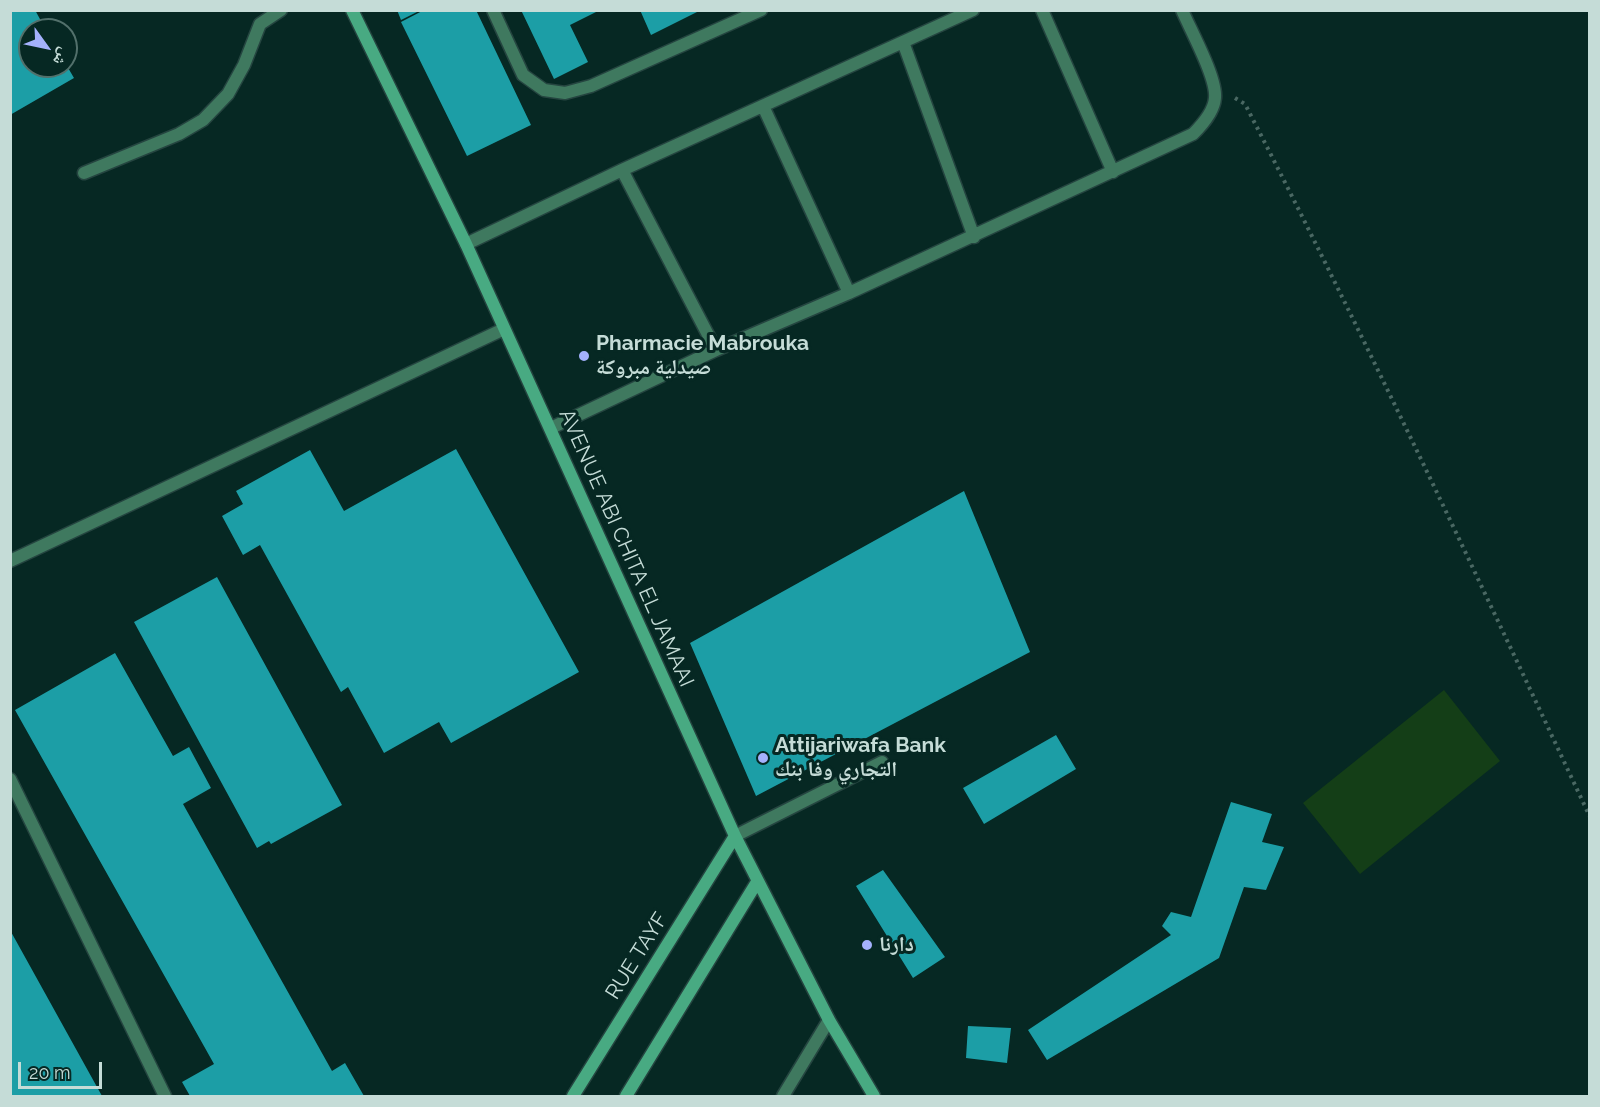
<!DOCTYPE html>
<meta charset="utf-8">
<style>
body{margin:0}
#map{position:relative;width:1600px;height:1107px;overflow:hidden;background:#062823;font-family:Raleway,"Noto Naskh Arabic",sans-serif}
canvas{display:block}
.frame{position:absolute;inset:0;border:12px solid #c5dcd7;pointer-events:none}
.north{position:absolute;left:18px;top:18px;width:60px;height:60px;box-sizing:border-box;background:#062823;border:2px solid #52706b;border-radius:50%;rotate:123deg;font-size:16px;font-weight:700;line-height:24px;text-align:center;color:#c5dcd7}
.north::after{content:'';display:block;margin:auto;width:21px;height:27px;background:#a4b1fc;clip-path:polygon(50% 0,100% 100%,50% 72%,0 100%)}
.scale{position:absolute;left:18px;top:1062px;width:84px;height:27px;box-sizing:border-box;border:3px solid #c5dcd7;border-top:0;padding-left:8px;font-size:18px;line-height:21px;white-space:nowrap;color:#c5dcd7;-webkit-text-stroke:4px #062823;paint-order:stroke}
</style>
<div id="map">
<canvas width="1600" height="1107"></canvas>
<div class="frame"></div>
<div class="north">ش</div>
<div class="scale">20 m</div>
</div>
<script>
const c = document.querySelector('canvas').getContext('2d');
c.lineJoin = 'round';
function paint(path, color) { c.fillStyle = color; c.fill(path, 'evenodd'); }
function trace(path, color, width, dash) { c.strokeStyle = color; c.lineWidth = width; c.lineCap = dash ? 'butt' : 'round'; c.setLineDash(dash || []); c.stroke(path); }
function drawText(font, color, halo, rows, align = 'center') {
  c.font = font + ' Raleway,"Noto Naskh Arabic",sans-serif'; c.lineWidth = 6; c.setLineDash([]); c.textBaseline = 'middle'; c.strokeStyle = halo; c.fillStyle = color; for (const [text, x, y, turn = 0] of rows) {
    c.save(); c.translate(x, y); c.rotate((+turn || 0) * Math.PI / 180); c.textAlign = isNaN(turn) ? turn : align; if (halo) c.strokeText(text, 0, 0); c.fillText(text, 0, 0); c.restore();
  }
}
const green = new Path2D(`
 M1444 690 1500 761 1360 874 1303 803Z`);
const building = new Path2D(`
 M10 10H35L46 30H30V66H67L74 78 10 115Z
 M397 10H421L401 20Z
 M424 10H476L531 125 467 156 401 22Z
 M521 10H600L570 25 588 62 554 79Z
 M640 10H701L651 35Z
 M456 449 579 672 451 743 439 722 384 753 348 687 341 692 260 545 243 555 222 516 243 504 236 491 310 450 344 511Z
 M964 491 1030 652 756 796 690 643Z
 M217 577 342 805 271 844 269 841 257 848 134 622Z
 M115 653 173 756 189 747 211 788 183 804 332 1071 345 1063 364 1096H190L182 1082 214 1064 15 710Z
 M1056 735 1076 769 984 824 963 788Z
 M1231 802 1272 814 1262 842 1284 847 1266 890 1244 887 1219 958 1047 1060 1028 1030 1171 935 1162 926 1171 912 1191 917Z
 M883 870 945 957 913 978 856 886Z
 M10 930 102 1096H10Z
 M968 1026 1011 1028 1007 1063 966 1058Z`);
const path = new Path2D(`
 M1235 98 1245 104C1366 339 1478 578 1590 817`);
const lane = new Path2D(`
 M84 173 179 134 203 120 228 94 244 65 260 24 281 10
 M10 779 165 1096
 M735 836 882 762`);
const street = new Path2D(`
 M493 10 523 75 544 90 565 93 591 86 761 10
 M1042 10 1113 172
 M903 42 974 237
 M763 106 849 293
 M622 170 716 350
 M466 244 622 170 973 10
 M551 428 716 350 849 293 1193 134C1202 125 1214 112 1215 98 1217 78 1191 31 1182 10
 M10 561 504 329
 M783 1096 829 1020`);
const secondary = new Path2D(`
 M352 10 466 244 735 836 829 1020 874 1096
 M573 1096 735 836
 M626 1096 757 882`);
const markers = [
 [584,356,6,"#a4b1fc"],
 [763,758,6,"#a4b1fc"],
 [867,945,6,"#a4b1fc"]
];
const poiNames = [
 ["Pharmacie Mabrouka",596,344],
 ["صيدلية مبروكة",596,368],
 ["Attijariwafa Bank",775,746],
 ["التجاري وفا بنك",775,770],
 ["دارنا",879,945]
];
const streetNames = [
 ["AVENUE ABI CHITA EL JAMAAI",626,548,66],
 ["RUE TAYF",637,956,-58]
];
paint(green, '#143e17');
paint(building, '#1c9ea6');
trace(lane, '#254540', 15);
trace(street, '#254540', 15);
trace(secondary, '#254540', 15);
trace(path, '#4a6863', 4, [3, 4.5]);
trace(lane, '#3f795f', 12);
trace(street, '#3f795f', 12);
trace(secondary, '#48aa82', 12);
for (const [x, y, r, color] of markers) { const dot = new Path2D(); dot.arc(x, y, r, 0, 2 * Math.PI); c.fillStyle = color; c.fill(dot); trace(dot, '#062823', 2); }
drawText('bold 21px', '#c5dcd7', '#062823', poiNames, 'left');
drawText('21px', '#c5dcd7', '#062823', streetNames);
</script>
